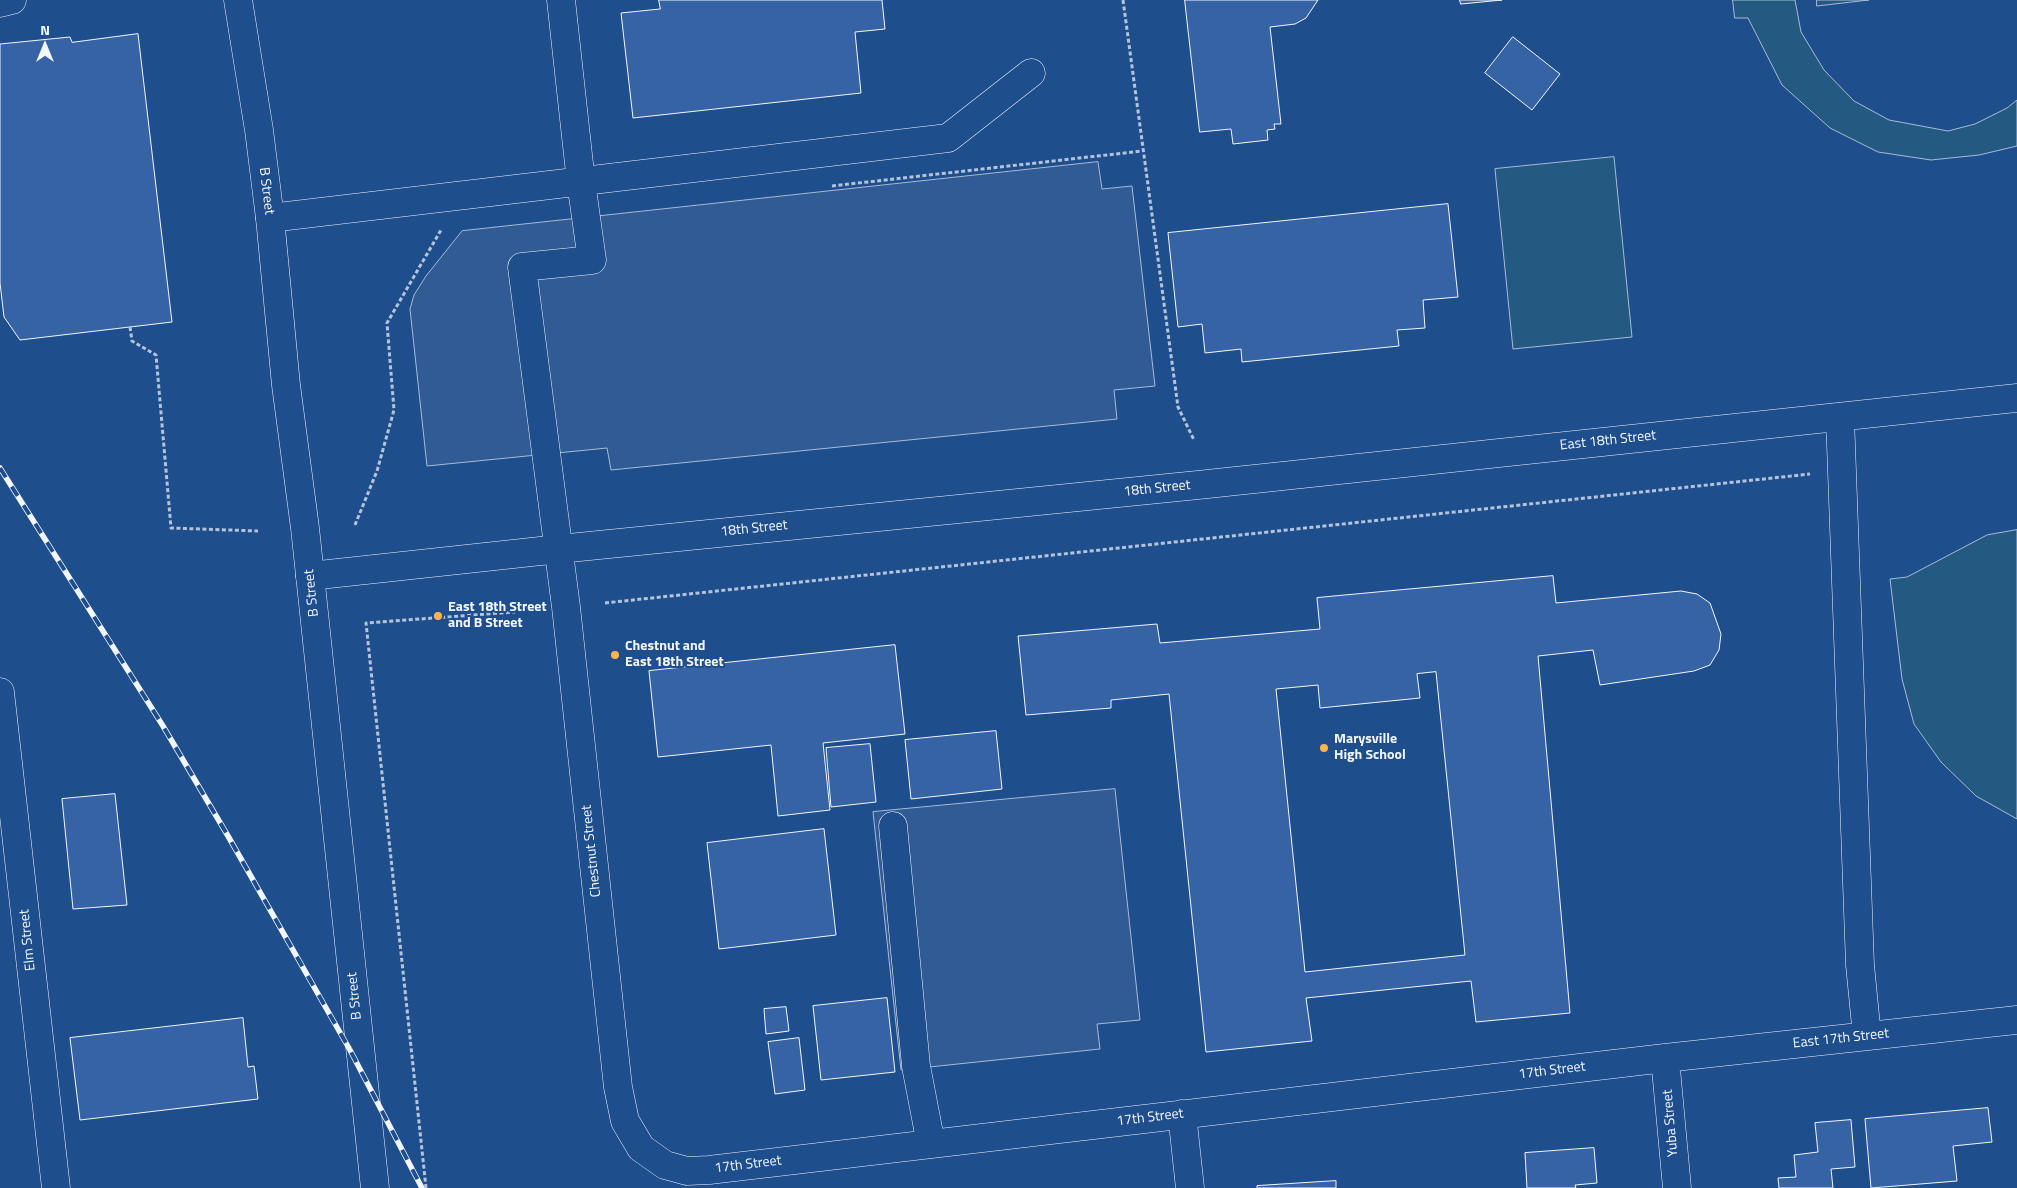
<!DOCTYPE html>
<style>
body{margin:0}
#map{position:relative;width:2017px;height:1188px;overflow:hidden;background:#1f4e8c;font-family:"Titillium Web",sans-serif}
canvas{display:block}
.north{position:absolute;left:20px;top:20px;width:50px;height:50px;-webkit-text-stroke:4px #1f4e8c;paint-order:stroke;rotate:0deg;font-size:14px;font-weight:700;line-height:20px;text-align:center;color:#f2f6ff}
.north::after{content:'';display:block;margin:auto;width:18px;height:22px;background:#f2f6ff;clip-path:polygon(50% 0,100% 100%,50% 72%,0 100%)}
</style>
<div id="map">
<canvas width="2017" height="1188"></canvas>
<div class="north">N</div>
</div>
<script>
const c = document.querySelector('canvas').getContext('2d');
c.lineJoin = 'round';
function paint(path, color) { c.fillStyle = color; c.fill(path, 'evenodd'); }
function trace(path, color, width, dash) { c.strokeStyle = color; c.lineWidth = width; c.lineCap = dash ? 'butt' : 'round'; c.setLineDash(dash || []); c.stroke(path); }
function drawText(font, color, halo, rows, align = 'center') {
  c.font = font + ' "Titillium Web",sans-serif'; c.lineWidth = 4; c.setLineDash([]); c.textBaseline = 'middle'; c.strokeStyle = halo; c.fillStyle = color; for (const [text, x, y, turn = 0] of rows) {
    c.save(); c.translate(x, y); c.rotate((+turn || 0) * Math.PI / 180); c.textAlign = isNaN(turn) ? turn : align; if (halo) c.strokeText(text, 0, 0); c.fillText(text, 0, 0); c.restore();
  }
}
const green = new Path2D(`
 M1733 0H1795L1801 32 1824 70 1854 101 1889 120 1948 131 1975 124 2007 108 2017 100V146L1979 155 1931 160 1878 152 1830 128 1782 85 1748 18H1735Z
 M1817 0H1869L1817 6Z
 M1614 157 1632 337 1513 349 1495 169Z
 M2017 530V819L1976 796 1941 762 1914 724 1902 679 1890 579 1907 577 1987 535Z`);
const parking = new Path2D(`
 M1098 162 1102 189 1132 186 1155 386 1114 390 1117 419 611 470 607 448 427 466 410 309 414 295 426 276 462 231Z
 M1115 789 1140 1020 1097 1024 1100 1049 901 1070 873 812Z`);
const building = new Path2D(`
 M659 0H882L885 29 855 32 861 93 633 118 621 13 660 9Z
 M1185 0H1318L1306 18 1295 24 1270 27 1281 124H1274L1275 129 1267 130 1268 140 1233 144 1231 129 1200 132Z
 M1460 0H1502L1461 4Z
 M138 34 172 322 20 340 4 317 0 283V44L70 37 72 42Z
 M1513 37 1560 74 1532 110 1485 73Z
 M1448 204 1458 297 1423 300 1425 328 1397 330 1399 346 1242 362 1241 349 1205 353 1202 324 1178 327 1168 233Z
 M1553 576 1556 603 1681 591 1697 594 1710 603 1721 634 1719 650 1710 665 1694 671 1600 685 1593 650 1538 656 1570 1013 1476 1022 1471 981 1306 998 1312 1041 1206 1052 1169 694 1111 700V708L1026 715 1018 636 1157 624 1160 643 1320 629 1317 598ZM1436 672 1465 955 1305 972 1276 689 1318 685 1320 708 1420 698 1417 674Z
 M895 645 905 734 823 743 830 810 778 816 771 745 658 757 649 671Z
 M996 731 1002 789 911 799 905 740Z
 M870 744 876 802 831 807 826 748Z
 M115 794 127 905 73 909 62 799Z
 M824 829 836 935 719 949 707 843Z
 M887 998 895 1072 821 1080 813 1006Z
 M786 1007 789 1031 766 1034 764 1009Z
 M243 1018 248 1067 254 1066 258 1099 80 1120 70 1038Z
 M799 1038 805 1090 775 1094 768 1042Z
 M1988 1108 1992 1142 1953 1146 1957 1181 1871 1188 1865 1119Z
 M1851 1120 1855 1167 1831 1169 1833 1188H1779L1778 1178 1796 1177 1794 1155 1818 1152 1815 1123Z
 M1594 1148 1597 1183 1575 1185 1576 1188H1527L1525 1153Z
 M1336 1181V1188H1257V1186Z`);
const path = new Path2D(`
 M1123 0 1178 407 1194 440
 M832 186 1142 151
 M130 327 132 341 156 355 171 528 258 531
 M355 525 377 471 394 410 387 323 441 230
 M605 603 1810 474
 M426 1188 366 623 515 612`);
const minor = new Path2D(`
 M561 0 581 182 592 260 522 267 566 607 618 1087 625 1121 641 1148 665 1165 687 1171 709 1170 1665 1058 2017 1020
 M0 3 12 0
 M270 218 948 138 1031 73
 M1840 417 1860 965 1867 1036
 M310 576 559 549 1198 485 2017 398
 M0 692 56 1188
 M893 826 916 1066 931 1144
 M1665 1058 1677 1188
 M1182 1114 1190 1188`);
const highway = new Path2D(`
 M238 0 259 130 270 218 286 385 305 528 375 1188`);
const rail = new Path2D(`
 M0 468 163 726 228 836 350 1050 422 1188`);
const markers = [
 [438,616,5,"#ffb74d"],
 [615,655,5,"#ffb74d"],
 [1324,748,5,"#ffb74d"]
];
const streetNames = [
 ["B Street",266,191,83],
 ["East 18th Street",1608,441,-6],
 ["18th Street",1157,489,-6],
 ["18th Street",754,529,-6],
 ["B Street",312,593,-96],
 ["Chestnut Street",592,851,-96],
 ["Elm Street",28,940,-96],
 ["B Street",355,996,-96],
 ["East 17th Street",1841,1039,-6],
 ["17th Street",1552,1071,-7],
 ["17th Street",1150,1118,-7],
 ["Yuba Street",1671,1123,-95],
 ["17th Street",748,1165,-7]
];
const poiNames = [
 ["East 18th Street",448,608],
 ["and B Street",448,624],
 ["Chestnut and",625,647],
 ["East 18th Street",625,663],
 ["Marysville",1334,740],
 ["High School",1334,756]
];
paint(green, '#245a82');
trace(green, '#a8bbd7', 1);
paint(parking, '#305b95');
trace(parking, '#a8bbd7', 1);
paint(building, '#3563a3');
trace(building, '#f2f6ff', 1);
trace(minor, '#f2f6ff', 29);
trace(highway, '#f2f6ff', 29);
trace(path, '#b3c4dc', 3, [4, 2.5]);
trace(minor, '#1f4e8c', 28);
trace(highway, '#1f4e8c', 28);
trace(rail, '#f2f6ff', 5.5);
trace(rail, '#1f4e8c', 4, [11]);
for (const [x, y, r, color] of markers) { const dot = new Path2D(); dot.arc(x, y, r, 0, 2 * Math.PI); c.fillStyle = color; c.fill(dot); trace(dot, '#1f4e8c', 2); }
drawText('14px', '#f2f6ff', '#1f4e8c', streetNames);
drawText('bold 14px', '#f2f6ff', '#1f4e8c', poiNames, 'left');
</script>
